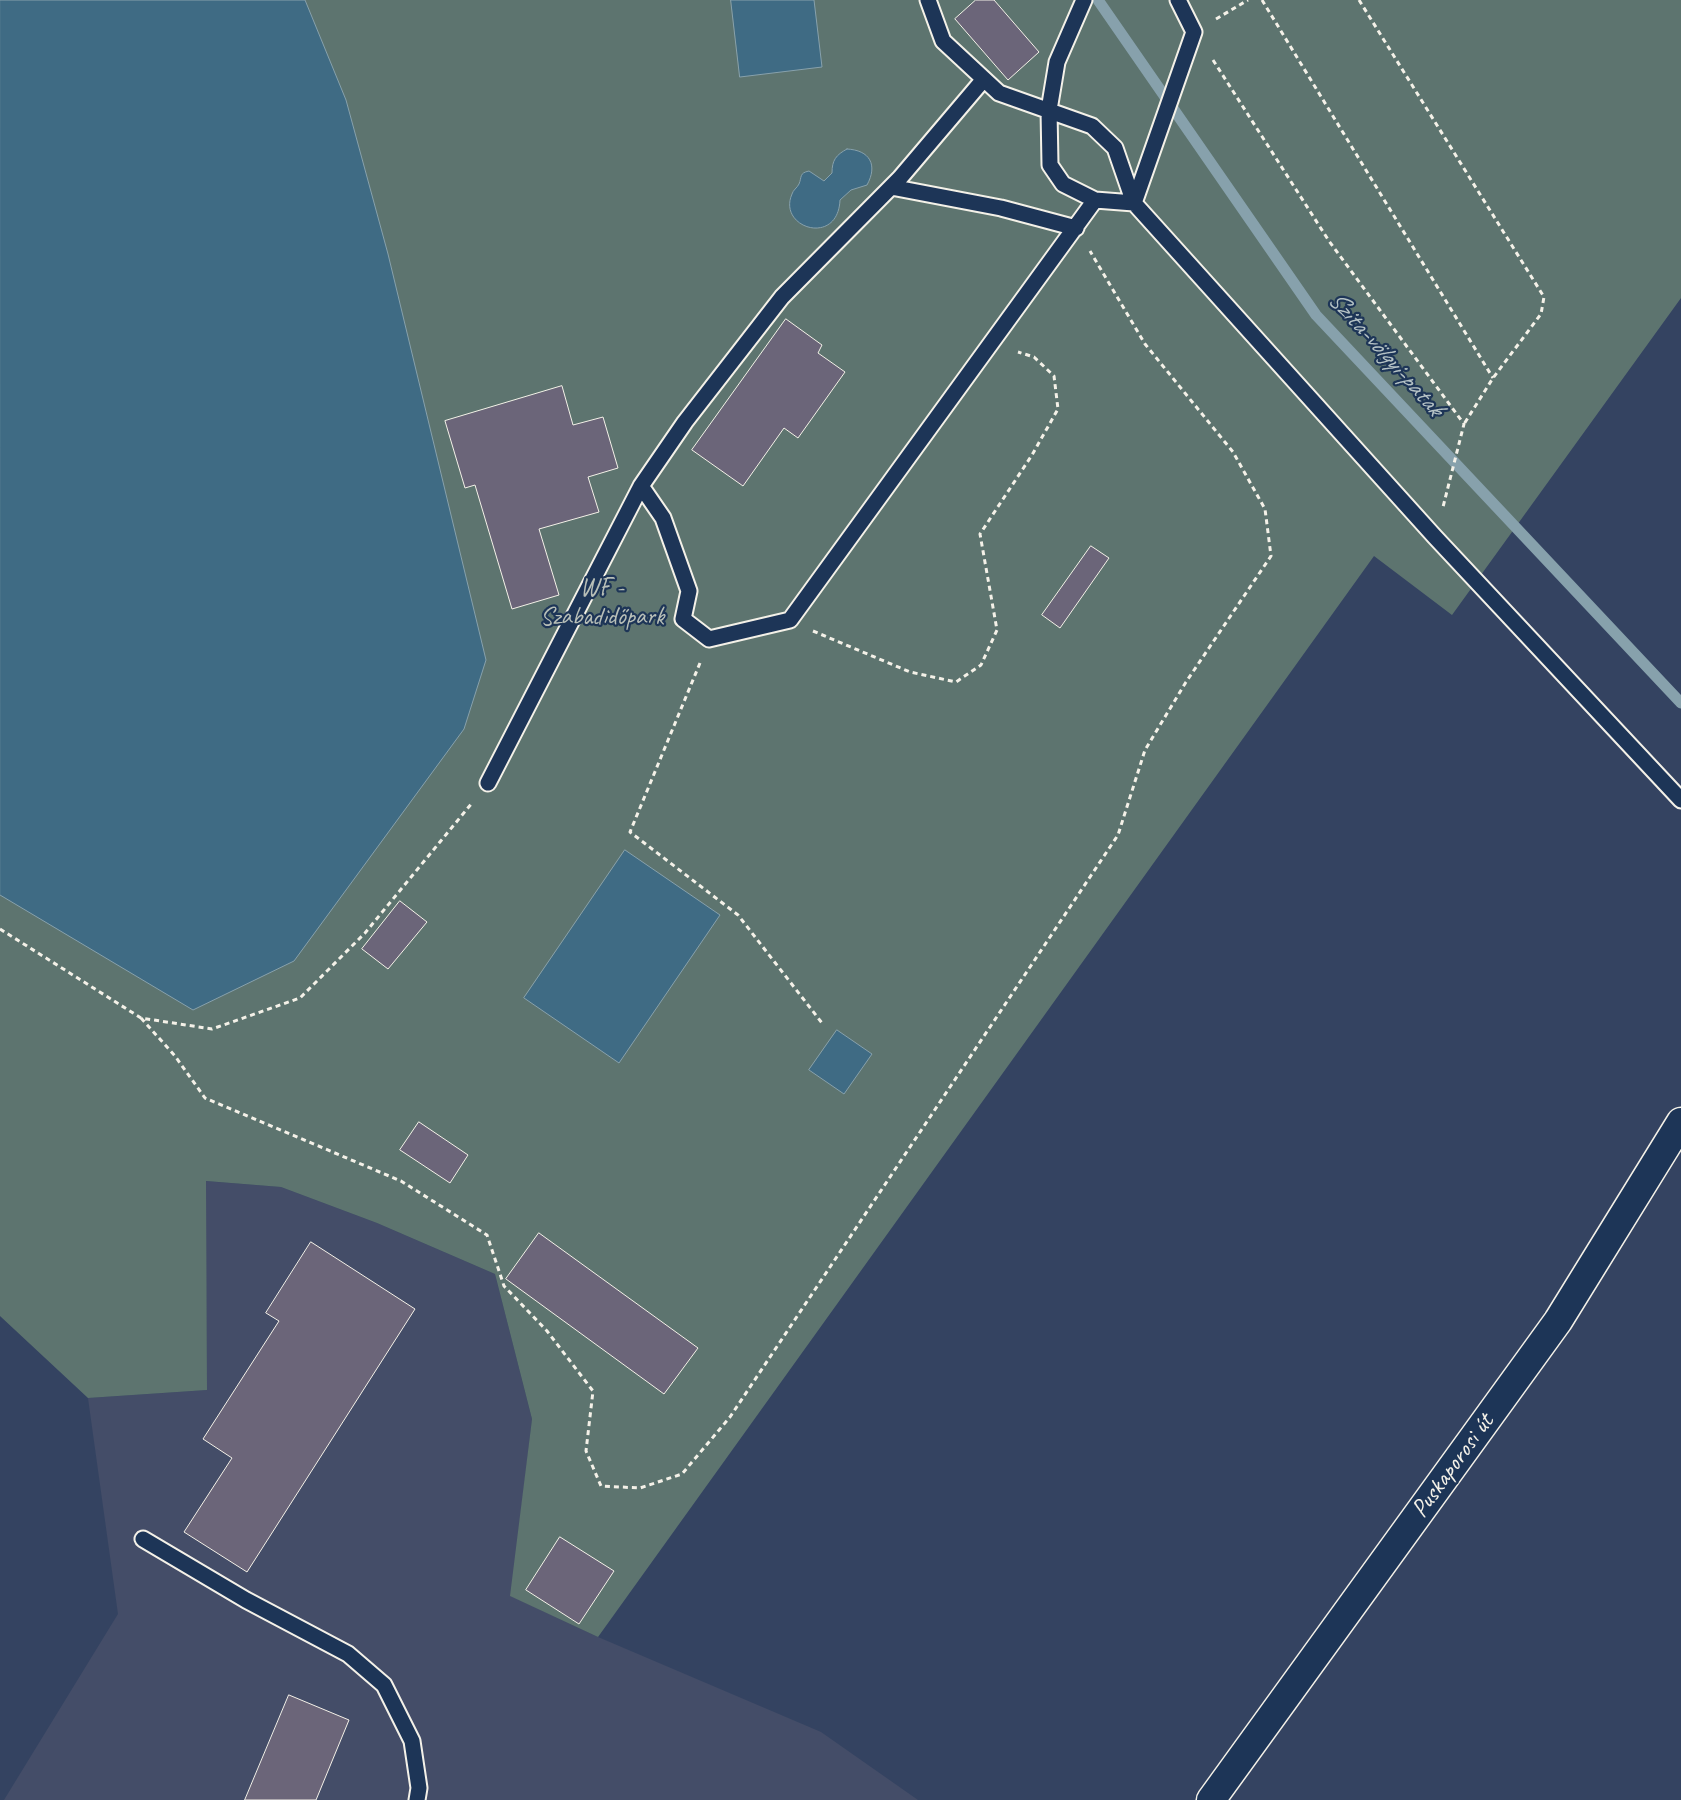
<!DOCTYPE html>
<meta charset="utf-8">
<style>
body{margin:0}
canvas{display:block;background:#344361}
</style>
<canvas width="1681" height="1800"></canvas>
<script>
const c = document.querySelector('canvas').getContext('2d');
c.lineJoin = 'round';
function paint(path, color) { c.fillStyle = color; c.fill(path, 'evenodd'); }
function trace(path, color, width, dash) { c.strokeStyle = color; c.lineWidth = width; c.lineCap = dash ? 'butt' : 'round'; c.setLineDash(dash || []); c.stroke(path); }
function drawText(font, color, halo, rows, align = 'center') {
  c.font = font + ' Caveat,sans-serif'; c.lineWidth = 4.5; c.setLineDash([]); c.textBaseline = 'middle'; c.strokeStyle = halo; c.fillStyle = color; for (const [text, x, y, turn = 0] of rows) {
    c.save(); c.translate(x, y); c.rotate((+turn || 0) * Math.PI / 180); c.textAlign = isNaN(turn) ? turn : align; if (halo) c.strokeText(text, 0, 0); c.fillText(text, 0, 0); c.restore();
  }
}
const built = new Path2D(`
 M205 1181 281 1187 377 1223 495 1274 532 1419 511 1596 598 1637 821 1732 918 1800H4L118 1614 88 1398 207 1390Z`);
const green = new Path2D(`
 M0 0H1681V298L1452 615 1374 556 598 1637 510 1596 532 1419 495 1274 377 1223 281 1187 206 1181 207 1390 88 1398 0 1316Z`);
const water = new Path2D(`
 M0 0H305L346 100 388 254 486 660 464 729 294 961 193 1010 0 895Z
 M731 0H814L822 67 740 77Z
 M847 149C870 150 878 165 867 185L851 190 840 200C838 247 777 228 792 194 793 190 797 188 799 184 802 177 799 173 809 171L824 181 832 173C832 160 836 155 847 149Z
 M625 850 720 915 619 1063 524 998Z
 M837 1030 872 1054 844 1094 809 1070Z`);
const stream = new Path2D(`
 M1098 0 1316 315 1681 703`);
const building = new Path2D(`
 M976 0H994L1039 52 1008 80 955 19Z
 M786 319 822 345 818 353 845 372 798 438 784 428 743 486 692 450Z
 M562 386 573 425 603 417 618 468 588 477 599 512 539 529 559 595 512 609 475 485 465 488 445 421Z
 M1091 546 1109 558 1060 628 1042 615Z
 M400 901 427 922 388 969 362 949Z
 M419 1122 468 1155 450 1183 400 1150Z
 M539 1233 698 1348 664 1394 506 1279Z
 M311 1242 415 1309 247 1572 184 1532 232 1458 203 1439 279 1321 266 1313Z
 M560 1537 614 1571 579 1624 526 1590Z
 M289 1695 349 1720 316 1800H245Z`);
const path = new Path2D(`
 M1262 0 1493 378
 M1359 0 1544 297 1541 314 1493 378 1464 424
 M1216 19 1248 0
 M1213 60 1329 241 1464 424 1443 507
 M813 631 910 672 956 682 981 665 997 630 980 534 1032 455 1058 409 1054 376 1034 357 1018 352
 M700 663 630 832 738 915 822 1023
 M0 929 141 1018 212 1029 300 998 365 933 472 803
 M141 1018 175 1056 205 1098 401 1181 487 1235 504 1286 547 1331 593 1391 586 1451 601 1486 640 1488 682 1474 730 1417 1118 835 1145 750 1186 682 1271 556 1265 509 1233 452 1145 344 1090 251`);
const service = new Path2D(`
 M928 0 943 41 999 93 1092 126 1115 148 1134 203 1435 537 1681 800
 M1084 0 1057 62 1049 110 1050 165 1063 184 1095 200 1134 203 1194 32 1178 0
 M891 187 1001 208 1076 228
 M641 486 663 518 689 591 683 619 709 639 790 620 1095 200
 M488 783 641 486 685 422 782 297 900 178 984 79
 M143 1539 246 1600 348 1654 384 1685 412 1741 419 1788 417 1800`);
const minor = new Path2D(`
 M1211 1800 1558 1321 1681 1122`);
const parkNames = [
 ["WF -",602,588],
 ["Szabadidőpark",602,617]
];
const streetNames = [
 ["Puskaporosi út",1453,1466,-54]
];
const waterNames = [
 ["Szita-völgyi-patak",1385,354,48]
];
paint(built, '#444d68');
paint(green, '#5d746f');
paint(water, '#3f6b84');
trace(water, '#87a1ac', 1);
trace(stream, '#87a1ac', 11);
paint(building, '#6b6579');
trace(building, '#f4f1e8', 1);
trace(service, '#f4f1e8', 19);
trace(minor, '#f4f1e8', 31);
trace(path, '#f4f1e8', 3, [5, 4]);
trace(service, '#1d3557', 15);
trace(minor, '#1d3557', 28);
drawText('25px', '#b8bfb8', '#1d3557', parkNames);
drawText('25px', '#f4f1e8', '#1d3557', streetNames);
drawText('italic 26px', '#b5c2c5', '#1d3557', waterNames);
</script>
